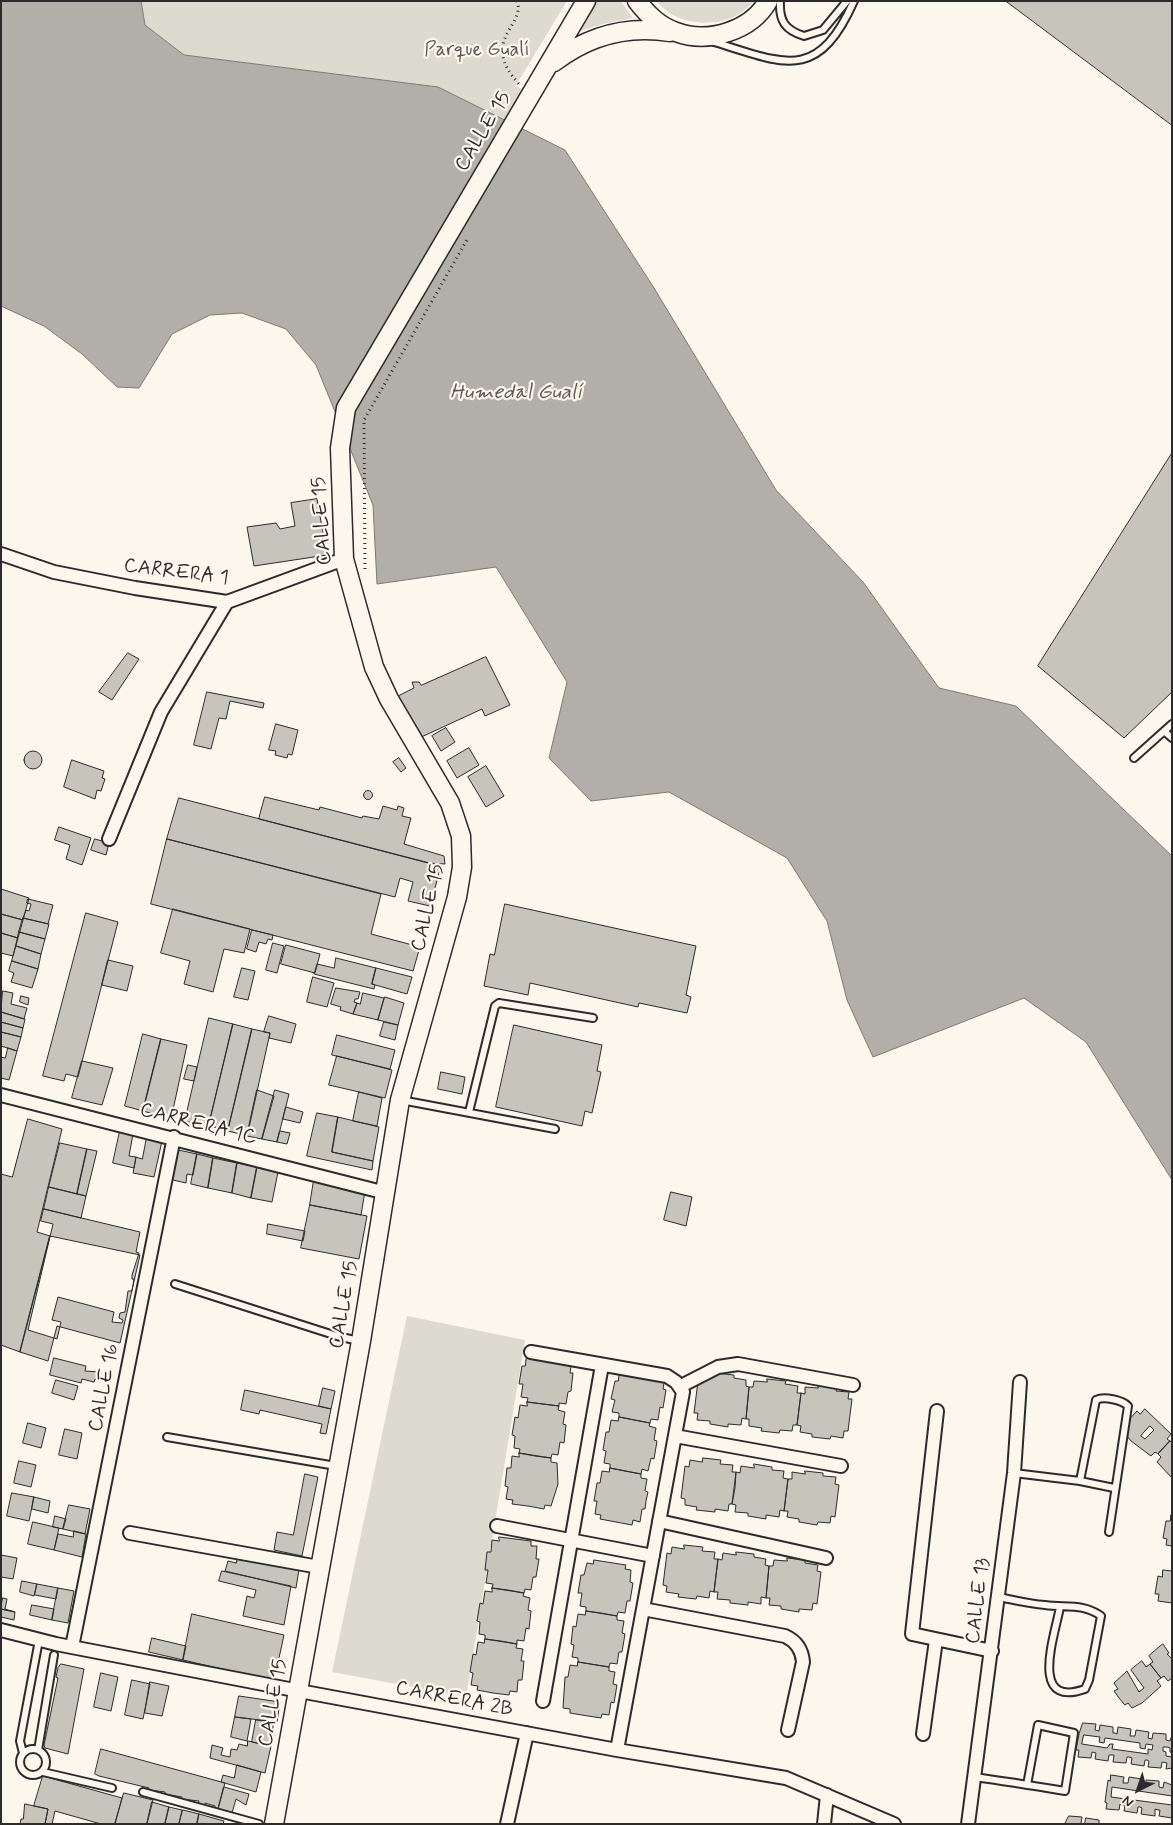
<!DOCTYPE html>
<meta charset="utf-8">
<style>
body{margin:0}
#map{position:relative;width:1173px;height:1825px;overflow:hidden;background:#fbf7ec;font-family:Mynerve,sans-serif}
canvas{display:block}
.frame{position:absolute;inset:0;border:2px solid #2b2b2b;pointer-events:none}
.north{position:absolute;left:1113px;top:1765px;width:50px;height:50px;-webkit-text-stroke:4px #fbf7ec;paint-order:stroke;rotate:221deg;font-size:14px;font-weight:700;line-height:20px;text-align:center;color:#2b2b2b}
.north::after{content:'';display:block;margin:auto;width:18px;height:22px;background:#2b2b2b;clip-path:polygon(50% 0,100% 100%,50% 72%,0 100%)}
</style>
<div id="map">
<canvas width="1173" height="1825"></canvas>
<div class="frame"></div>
<div class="north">N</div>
</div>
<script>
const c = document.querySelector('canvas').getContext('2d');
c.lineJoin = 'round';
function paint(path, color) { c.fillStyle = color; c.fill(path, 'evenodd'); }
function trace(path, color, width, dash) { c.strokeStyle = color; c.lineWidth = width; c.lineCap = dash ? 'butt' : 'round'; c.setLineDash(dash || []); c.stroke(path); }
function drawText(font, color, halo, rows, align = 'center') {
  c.font = font + ' Mynerve,sans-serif'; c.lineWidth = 4.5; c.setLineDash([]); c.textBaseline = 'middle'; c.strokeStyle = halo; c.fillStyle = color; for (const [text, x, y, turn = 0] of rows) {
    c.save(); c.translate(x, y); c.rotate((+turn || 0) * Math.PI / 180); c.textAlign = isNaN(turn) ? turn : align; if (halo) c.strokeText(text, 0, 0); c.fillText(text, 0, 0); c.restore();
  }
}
const green = new Path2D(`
 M141 1H567L516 85 530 97 506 121 438 87 184 55 145 25Z
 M597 1H621L633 18 607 23 580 31Z
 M656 1H753C736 26 695 28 671 14 666 11 661 5 656 1Z
 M407 1316 525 1340 466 1697 332 1672Z`);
const water = new Path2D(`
 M1 1H141L145 25 184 55 438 87 565 150 654 288 776 490 863 582 939 688 1016 706 1172 856V1180L1086 1042 1024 998 873 1057 847 1000 827 921 787 858 669 792 591 801 549 758 567 682 496 567 377 584 373 505 316 365 286 329 242 313 210 315 172 334 139 388 117 387 82 354 44 326 1 306Z`);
const building = new Path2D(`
 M1006 1H1172V125Z
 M1172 453V692L1124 738 1038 666Z
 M317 499 327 555 254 566 247 527 276 523 280 529 295 526 291 503Z
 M128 653 139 659 112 700 99 692Z
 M486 657 510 705 485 716 482 709 417 739 396 697 414 688 412 682H419L421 685Z
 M207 692 264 703 263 708 230 701 226 719 219 718 211 749 194 745Z
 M276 724 298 730 292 755 288 754 287 758 275 755 276 751 269 750Z
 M446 728 455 742 441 751 432 736Z
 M469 748 479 765 457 778 447 761Z
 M24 760a9 9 0 1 1 18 0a9 9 0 1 1-18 0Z
 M399 758 406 768 401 772 393 762Z
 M72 760 104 771 102 778 105 779 101 791 97 790 95 799 64 787Z
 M486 766 504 796 486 807 468 777Z
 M363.5 795a4.5 4.5 0 1 1 9 0a4.5 4.5 0 1 1-9 0Z
 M265 797 319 810 320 807 362 818 363 816 379 819 383 806 397 810 398 806 404 808 402 816 411 818 404 844 444 856 445 864 428 863 259 819Z
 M179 798 441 866 430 906 408 901 413 882 400 878 395 897 167 839Z
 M59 827 91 838 82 865 66 859 70 845 55 840Z
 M95 839 109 843 106 855 91 850Z
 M167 839 381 894 371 934 420 947 413 971 151 904Z
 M1 889 29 898 23 920 1 914Z
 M28 899 53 905 48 924 23 918 26 910 29 911 31 904 27 903Z
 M505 904 696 946 686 995 691 997 687 1013 639 1003 638 1007 530 983 528 995 484 986 490 954 494 955Z
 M173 909 250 929 244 953 224 949 213 992 184 984 190 961 161 953Z
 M86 913 118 922 78 1077 66 1074 64 1081 43 1076Z
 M1 914 23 920 18 938 1 933Z
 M23 918 49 924 45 939 19 932Z
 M252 930 273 935 272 940 268 939 266 944 259 942 256 952 247 949Z
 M19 932 45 939 41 954 16 946Z
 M1 933 18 938 13 956 1 953Z
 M273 943 284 946 277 973 266 970Z
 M286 945 320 954 315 973 281 964Z
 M16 946 41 954 38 969 12 961Z
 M336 958 376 968 372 984 375 985 374 989 314 974 317 964 334 968Z
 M108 960 133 966 127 991 102 985Z
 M12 961 38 969 32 988 11 982 14 973 9 971Z
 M242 968 255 971 248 1000 234 997Z
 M376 968 412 977 407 994 372 984Z
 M313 977 334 983 327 1007 307 1002Z
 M336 988 360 992 358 999H355L354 1002 357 1003 353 1014 340 1010 341 1007 331 1004Z
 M3 991 13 993 11 1004 27 1008 24 1019 1 1012Z
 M363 993 384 998 378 1020 353 1014 357 1003 360 1004Z
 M21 996 29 998 28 1005 20 1002Z
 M385 997 404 1003 398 1025 378 1020Z
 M1 1012 25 1019 23 1028 1 1022Z
 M269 1016 296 1024 291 1043 269 1038 270 1033 264 1032Z
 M209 1018 233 1024 208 1127 185 1121Z
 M1 1022 23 1028 21 1037 1 1032Z
 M384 1022 398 1025 395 1040 380 1036Z
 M233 1024 252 1029 228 1130 209 1126Z
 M514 1025 602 1045 597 1071 601 1072 592 1113 585 1111 582 1126 496 1107Z
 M252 1029 270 1033 248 1132 241 1131 240 1134 228 1131Z
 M1 1032 21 1037 17 1051 1 1046Z
 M143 1034 161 1039 143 1111 125 1106Z
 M337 1035 395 1050 390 1069 332 1055Z
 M161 1039 187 1045 171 1119 143 1111Z
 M8 1048 17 1051 9 1080 1 1078V1057L5 1058Z
 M337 1056 392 1070 385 1098 329 1085Z
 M82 1061 113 1068 102 1105 72 1098Z
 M188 1065 197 1067 194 1081 184 1079Z
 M441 1072 465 1077 462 1094 438 1089Z
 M257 1090 274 1096 262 1139 247 1136Z
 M275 1090 289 1094 277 1142 262 1139Z
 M359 1092 382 1098 377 1126 353 1121Z
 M286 1107 303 1112 300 1123 283 1119Z
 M317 1113 338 1117 332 1152 373 1161 372 1170 307 1156Z
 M338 1117 379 1127 373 1161 332 1152Z
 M28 1119 62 1129 37 1232 50 1236 20 1352 1 1345V1174L12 1177Z
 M120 1131 133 1134 129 1156 136 1157 134 1168 113 1163Z
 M280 1131 290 1133 287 1144 277 1142Z
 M147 1137 162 1141 154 1177 133 1173 136 1157 142 1159Z
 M60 1143 87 1149 77 1194 49 1187Z
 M87 1149 97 1151 86 1196 77 1194Z
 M178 1150 197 1154 193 1175 187 1174 186 1183 173 1180Z
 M197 1154 213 1158 208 1188 191 1184Z
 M213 1158 237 1163 232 1193 208 1188Z
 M237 1163 257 1167 251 1198 232 1193Z
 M257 1167 278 1172 272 1202 251 1198Z
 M314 1180 365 1191 361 1215 310 1205Z
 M49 1187 86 1196 81 1218 44 1209Z
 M671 1192 692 1197 686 1226 664 1220Z
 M310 1205 367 1216 359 1259 301 1248Z
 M44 1209 140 1232 136 1252 139 1253 132 1275V1279H134L132 1291H128L125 1312 120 1313 119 1318 123 1320 122 1323 112 1322 114 1312 58 1297 52 1320 61 1322 57 1339 28 1330 53 1224 41 1221Z
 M268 1224 305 1231 303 1241 267 1234Z
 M50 1236 140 1255 120 1343 57 1326 48 1361 20 1352Z
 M527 1354 572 1360 570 1373H573L571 1391 568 1392 566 1404 559 1403V1406L527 1402 528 1398 521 1397 523 1384H519L522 1366H525Z
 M54 1358 86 1366 85 1371 101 1372 99 1380 95 1379 94 1382 82 1379 81 1383 50 1375Z
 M620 1369 665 1377 663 1389 666 1390 663 1408 660 1407 658 1420 651 1419 650 1423 619 1417V1413L612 1412 615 1400 611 1399 615 1381H618Z
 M716 1373 734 1375V1378L746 1380V1386L749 1387 746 1419 742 1418 741 1425 728 1424V1427L710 1424V1421L697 1420 698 1413H694L698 1381 703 1375 716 1376Z
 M767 1379 786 1381 785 1384 798 1386 797 1393H801L797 1425H793L792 1431 780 1430 779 1433 761 1431 762 1428 749 1426V1419H746L749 1387H753L754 1381 767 1382Z
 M56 1380 78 1386 74 1400 52 1393Z
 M818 1385 837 1387 836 1391 849 1392 848 1399H852L848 1431H844L843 1438 831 1436 830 1439 812 1437V1434L800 1432 801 1426 797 1425 801 1393 805 1394V1387L818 1388Z
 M323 1388 335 1391 331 1409 319 1406Z
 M245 1390 331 1409 326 1434 320 1433 322 1424 260 1410 259 1414 241 1410Z
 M527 1402 559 1406 558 1410 565 1412 563 1424 566 1425 564 1443 560 1442 558 1455 552 1454 551 1458 535 1456 519 1453 520 1449 514 1448 515 1436 512 1435 515 1417 518 1418 520 1405 527 1406Z
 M1145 1409 1171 1434 1167 1439 1170 1441 1158 1454 1155 1452 1151 1456 1131 1441 1124 1432 1128 1427 1125 1424 1137 1411 1140 1414ZM1150 1426 1154 1430 1145 1439 1141 1436Z
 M619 1417 650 1423 649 1426 656 1428 654 1440 657 1441 654 1459 651 1458 648 1471 642 1469 641 1474 625 1471 610 1468V1464L604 1463 606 1451 603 1450 606 1432H609L611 1420 618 1421Z
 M28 1423 46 1428 41 1448 23 1443Z
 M65 1429 82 1433 77 1459 59 1455Z
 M1170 1441 1172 1443V1478L1157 1462 1161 1457 1158 1454Z
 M519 1453 551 1458V1462L557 1463 558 1484 551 1506 545 1505 544 1509 528 1506 512 1504 513 1500 506 1499 508 1487 505 1486 507 1468H511L512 1456 519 1457Z
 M703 1458 721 1460 720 1464 733 1465 732 1472H736L735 1488 732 1504H729L728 1511 715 1509V1512L696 1510 697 1507 685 1505V1499L681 1498 685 1466 689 1467 690 1460 702 1462Z
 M19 1461 36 1465 31 1487 14 1483Z
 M754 1464 772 1467V1470L784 1471 783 1478 788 1479 784 1511 780 1510 779 1517 766 1515V1519L748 1516V1513L735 1512 736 1505 732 1504 736 1472 740 1473 741 1466 754 1468Z
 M610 1468 641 1474V1478L647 1479 645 1491 648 1492 646 1501 645 1509H642L640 1522 633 1520 632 1525 600 1519 601 1515 595 1514 597 1501H594L597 1483H600L602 1471 609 1472Z
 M805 1471 823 1473V1476L836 1477 835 1484 839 1485 835 1517 831 1516 830 1523 818 1522 817 1525 799 1522V1519L787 1517 788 1511H784L788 1479H792V1472L805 1474Z
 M305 1474 318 1477 302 1556 274 1550 277 1532 293 1535Z
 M12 1493 34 1497 29 1521 7 1516Z
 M34 1497 50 1501 48 1513 32 1509Z
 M69 1505 90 1509 85 1534 63 1529Z
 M1171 1515H1172V1546L1166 1545 1167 1539 1163 1538 1166 1521H1170Z
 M55 1516 66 1519 63 1529 53 1527Z
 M33 1522 59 1528 54 1550 28 1544Z
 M74 1531 86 1534 82 1557 54 1550 58 1534 73 1537Z
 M499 1537 531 1541V1546H537L536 1559H539L536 1577H533L531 1590 525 1589 524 1593 508 1590 492 1588 493 1584 486 1583 488 1570H485L487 1552H491L492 1540 499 1541Z
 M684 1545 703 1547 702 1551 715 1552 714 1559H718L716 1575 714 1592 710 1591 709 1598 697 1596 696 1599 678 1597 679 1594 666 1592 667 1586 663 1585 667 1553 671 1554 672 1547 684 1549Z
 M736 1552 754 1554V1557L766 1559 765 1565 769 1566 766 1598 761 1597V1604L748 1602V1605L730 1603V1600L717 1599 718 1592H714L718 1559 722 1560 723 1553 736 1555Z
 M1 1555 17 1558 13 1579 1 1577Z
 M238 1555 299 1569 296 1588 225 1571 228 1561 236 1563Z
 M787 1558 805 1560V1563L818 1565 817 1571 821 1572 817 1604 813 1603 812 1610 799 1609V1612L781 1609V1606L769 1605 770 1598H766L769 1566H773L774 1560 787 1561Z
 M594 1560 626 1565 625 1569 631 1570 630 1582 633 1583 630 1601H627L625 1613 618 1612 617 1616 601 1613 586 1611V1607L580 1606 582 1593H578L581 1575H584L587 1563 593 1564Z
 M1163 1570 1172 1571V1603L1158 1601 1159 1594H1155L1158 1576 1162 1577Z
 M222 1571 291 1586 284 1625 243 1616 247 1596 254 1598 256 1590 219 1581Z
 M22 1581 37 1584 34 1596 20 1592Z
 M37 1584 58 1588 56 1599 35 1595Z
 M58 1588 74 1591 68 1623 52 1620Z
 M492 1588 524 1593 523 1596 530 1598 528 1610 531 1611 529 1629 526 1628 524 1641 517 1640V1644L501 1641 485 1639V1635L479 1634 480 1622 477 1621 480 1603 483 1604 485 1591 492 1592Z
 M3 1598 7 1599 5 1609 15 1612 1 1609Z
 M32 1605 54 1609 52 1620 30 1615Z
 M1 1609 15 1612 14 1620 1 1617Z
 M586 1611 617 1616V1620L624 1621 622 1633 625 1634 622 1652H619L617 1664 610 1663 609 1667 578 1662V1658L572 1657 574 1645 571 1644 573 1626 576 1627 578 1614 585 1615Z
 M192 1614 284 1635 274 1681 183 1660Z
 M152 1638 186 1646 183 1660 149 1652Z
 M485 1639 517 1644 516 1648 523 1649 521 1661H524L523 1671 522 1680H518L517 1692 510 1691 509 1695 493 1693 477 1690 478 1686 471 1685 473 1673 470 1672 473 1654 476 1655 478 1642 484 1643Z
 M1163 1644 1169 1653 1167 1654 1172 1659V1678L1168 1681 1164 1676 1161 1678 1150 1664 1153 1662 1149 1656Z
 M1142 1661 1146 1667 1150 1664 1161 1678 1157 1681 1161 1686 1142 1703 1132 1708 1128 1703 1125 1705 1119 1698 1114 1691 1118 1689 1114 1683 1127 1671 1139 1692 1144 1688 1131 1670Z
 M578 1662 609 1667V1671L615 1672 613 1684 617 1685 614 1703 611 1702 609 1715 602 1714 601 1718 582 1715 570 1713V1709L563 1708 565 1677H568L570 1665 577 1666Z
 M61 1664 84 1669 68 1754 45 1748 44 1745 58 1678 56 1677 58 1668Z
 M101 1673 118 1677 111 1711 94 1707Z
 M132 1680 150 1684 143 1719 125 1715Z
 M150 1682 169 1686 162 1716 145 1713Z
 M239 1696 280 1702 277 1722 235 1717Z
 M235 1717 251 1719 247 1741 231 1737Z
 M256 1720 274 1722 269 1746 252 1742Z
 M1083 1723 1096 1724 1095 1730 1099 1731 1100 1725 1113 1727V1733H1115L1117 1734 1118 1727 1131 1729 1130 1736H1135L1136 1730 1149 1732 1148 1738 1152 1739 1153 1733 1166 1734V1740L1170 1741 1172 1735V1753L1170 1752V1748L1167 1747H1163V1751L1166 1752V1756L1172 1757V1768L1166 1769 1167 1763 1162 1762 1161 1768 1148 1767 1149 1761 1147 1760H1145L1144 1766 1131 1764 1132 1758 1129 1757H1127L1126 1763 1113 1762 1114 1755H1109L1108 1761 1095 1759 1096 1753 1092 1752 1091 1758 1078 1757 1079 1750H1076L1079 1734ZM1084 1735 1100 1737 1099 1742 1104 1743 1105 1738 1140 1743V1748L1145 1749 1146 1744 1153 1745 1152 1750 1148 1749V1754L1112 1749 1113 1744H1110L1107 1748 1082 1744Z
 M248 1741 271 1746 265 1773 210 1758 212 1745 223 1748 221 1755 230 1757 231 1749 237 1750 239 1744 247 1746Z
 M101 1749 225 1783 218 1809 215 1808V1806L205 1803V1805L198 1804 199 1801 182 1799V1797L165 1794V1792L149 1790V1788L99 1776 95 1774Z
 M237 1765 261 1772 256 1792 221 1782 223 1775 234 1778Z
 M1111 1775 1124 1777 1123 1783H1128L1129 1777 1142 1779 1141 1785 1146 1786V1780L1159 1781V1787L1163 1788 1164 1782 1172 1785V1796L1112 1787 1111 1797 1172 1805V1818L1159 1816 1160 1810H1158L1155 1809V1816L1141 1814 1142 1808 1140 1807H1138L1137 1813 1124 1811 1125 1805H1122L1120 1804 1119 1810 1106 1809 1107 1803 1105 1802 1108 1780 1110 1781Z
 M43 1776 122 1798 115 1824H101L55 1811 52 1824H45L48 1809 34 1806Z
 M224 1787 249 1794 246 1805 236 1799 232 1813 218 1810Z
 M124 1793 153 1800 147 1824H115Z
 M152 1802 169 1807 165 1824H147Z
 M25 1804 48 1809 45 1824H20L21 1819H23Z
 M169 1807 182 1810 179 1824H165Z
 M183 1810 199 1814 197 1824H179Z
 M199 1814 224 1821 223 1824H197Z
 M1069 1816 1082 1817 1081 1823 1084 1824H1065Z
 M1086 1818 1099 1820V1824H1085Z`);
const path = new Path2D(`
 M517 1C527 25 478 40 519 84
 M365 569 364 420 468 238`);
const lane = new Path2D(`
 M780 1C779 21 785 30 804 36L823 30 847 1
 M711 41C783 63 817 84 854 1
 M1164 731 1172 738
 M1134 758 1172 724
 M401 1100 555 1129
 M469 1112 495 1006 499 1003 593 1018
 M175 1284 337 1336 359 1341
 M167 1437 336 1466
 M1014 1473 1080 1481 1096 1400C1104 1396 1122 1400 1128 1406L1109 1532
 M1080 1481 1114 1488
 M999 1597C1014 1600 1030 1604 1045 1605 1066 1608 1083 1603 1101 1616L1089 1680 1085 1689C1028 1709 1055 1635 1060 1607
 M20 1762a13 13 0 1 1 26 0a13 13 0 1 1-26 0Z
 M38 1750 54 1655
 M23 1753 20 1741 39 1640
 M43 1772 112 1788
 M974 1777C1004 1781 1035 1786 1065 1791L1074 1733 1038 1725 1027 1785
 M143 1792 259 1824`);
const street = new Path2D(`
 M1 554 54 572 135 588 227 602 344 559
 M109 839 161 712 227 602
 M1 1095 386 1193
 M531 1352 667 1376 676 1382 683 1392 617 1750
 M681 1386 718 1367 738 1364 853 1385
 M937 1411 912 1634 992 1651
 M675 1436 841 1466
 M659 1521 826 1558
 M497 1526 653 1556
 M130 1533 319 1567
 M643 1609 785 1636C796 1641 802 1650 803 1662L788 1730
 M1 1630 56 1644 310 1693 617 1750 786 1778 894 1824
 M72 1647 174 1137
 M543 1701 602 1365
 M923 1734 936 1640
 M507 1824 527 1733
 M824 1824 827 1795
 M968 1824 1014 1473 1020 1382`);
const secondary = new Path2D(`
 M637 1C648 15 659 26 676 32 708 44 751 31 768 1
 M554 62C588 36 627 25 670 32
 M274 1824 361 1341 400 1100 457 897 462 867 461 836 450 803 389 699 374 667 344 559 340 448 346 408 586 1`);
const parkNames = [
 ["Parque Gualí",477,51]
];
const streetNames = [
 ["CALLE 15",484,132,-59],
 ["CALLE 15",323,521,-94],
 ["CARRERA 1",176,573,7],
 ["CALLE 15",429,908,-77],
 ["CARRERA 1C",198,1125,14],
 ["CALLE 15",345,1305,-80],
 ["CALLE 16",105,1388,-79],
 ["CALLE 13",979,1601,-83],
 ["CARRERA 2B",454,1700,11],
 ["CALLE 15",274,1703,-80]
];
const waterNames = [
 ["Humedal Gualí",516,394]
];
paint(green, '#dddad0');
paint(water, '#b1afa7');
trace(water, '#7b7a75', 1);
paint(building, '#c7c4bc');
trace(building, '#2b2b2b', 1);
trace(lane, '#2b2b2b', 10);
trace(street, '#2b2b2b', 16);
trace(secondary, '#2b2b2b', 21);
trace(path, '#2b2b2b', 3, [1, 4]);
trace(lane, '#fbf7ec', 6);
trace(street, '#fbf7ec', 12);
trace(secondary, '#fbf7ec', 18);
drawText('20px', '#585754', '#fbf7ec', parkNames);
drawText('20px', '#2b2b2b', '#fbf7ec', streetNames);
drawText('italic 21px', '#5a5956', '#fbf7ec', waterNames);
</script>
